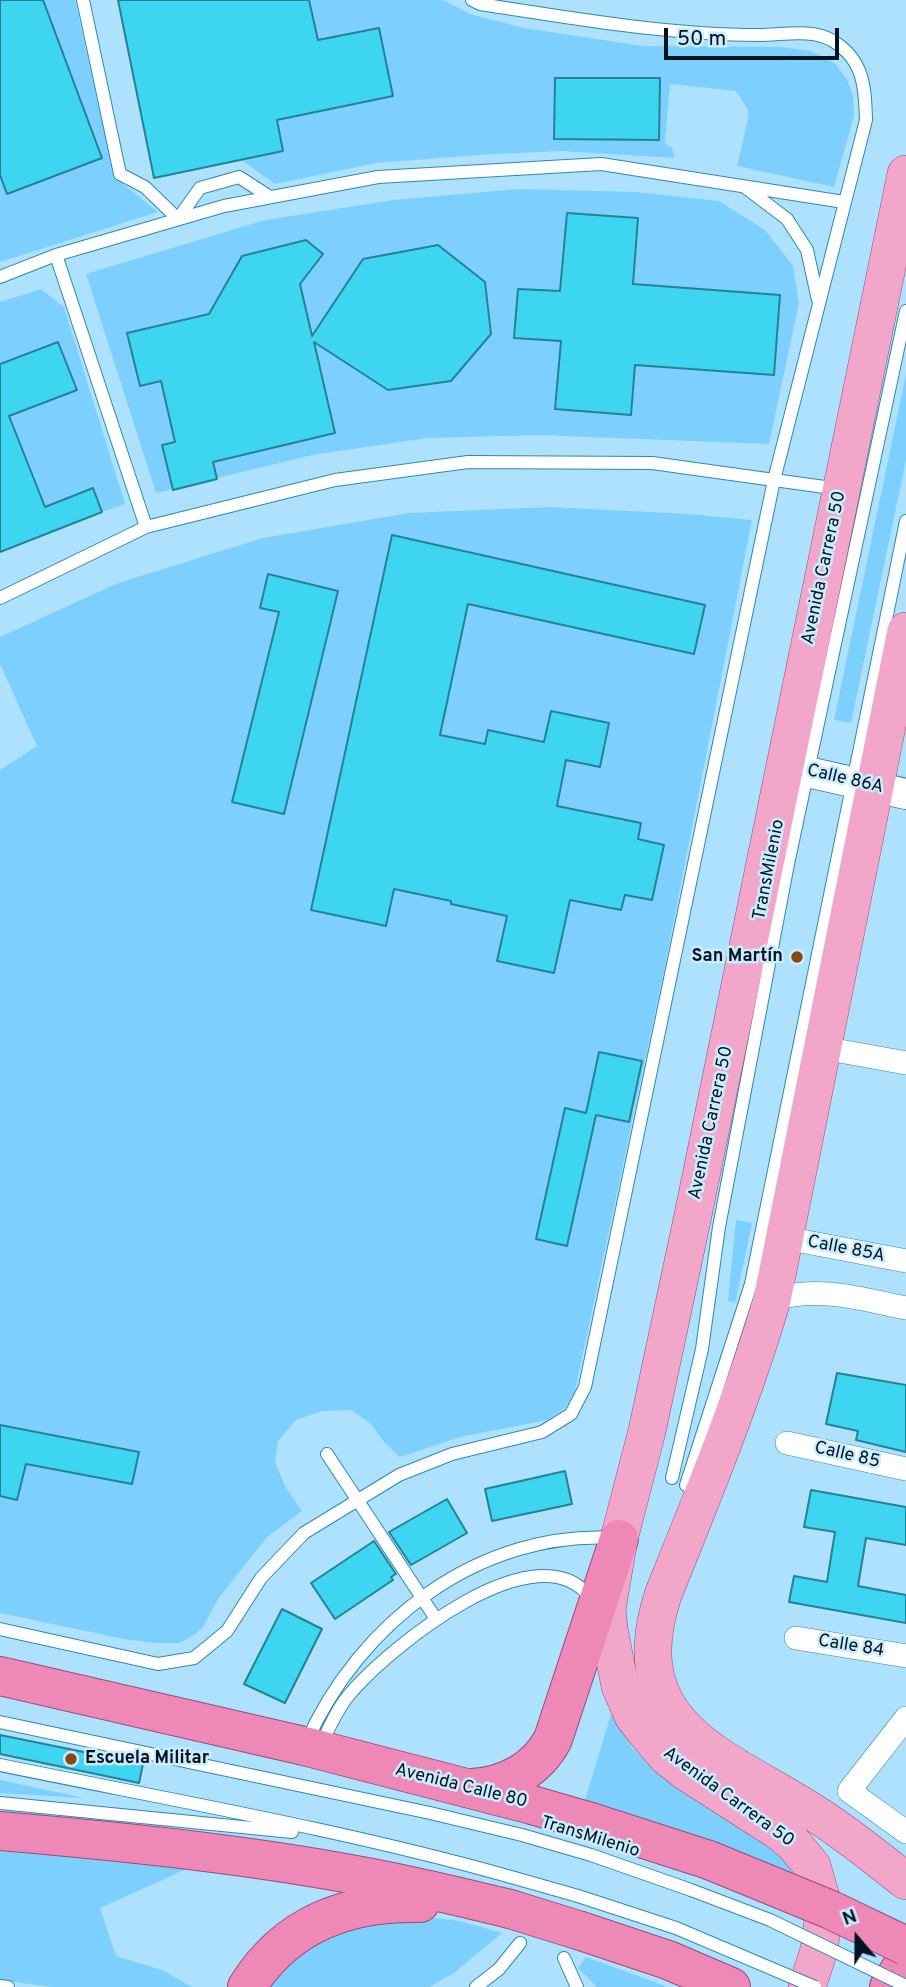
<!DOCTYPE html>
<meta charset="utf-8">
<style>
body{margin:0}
#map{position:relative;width:906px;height:1987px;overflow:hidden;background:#aee1fe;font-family:Overpass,sans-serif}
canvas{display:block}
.north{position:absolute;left:822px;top:1903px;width:70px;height:70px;-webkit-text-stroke:5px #caecff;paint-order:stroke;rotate:340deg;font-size:19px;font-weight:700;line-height:28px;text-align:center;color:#001320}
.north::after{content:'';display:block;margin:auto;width:24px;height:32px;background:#001320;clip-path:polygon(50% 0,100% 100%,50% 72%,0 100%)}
.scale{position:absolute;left:664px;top:28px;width:175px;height:32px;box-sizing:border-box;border:4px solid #001320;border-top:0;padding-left:9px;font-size:21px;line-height:24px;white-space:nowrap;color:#001320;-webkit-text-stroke:5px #caecff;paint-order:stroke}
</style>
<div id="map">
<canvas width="906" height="1987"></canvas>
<div class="north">N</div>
<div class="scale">50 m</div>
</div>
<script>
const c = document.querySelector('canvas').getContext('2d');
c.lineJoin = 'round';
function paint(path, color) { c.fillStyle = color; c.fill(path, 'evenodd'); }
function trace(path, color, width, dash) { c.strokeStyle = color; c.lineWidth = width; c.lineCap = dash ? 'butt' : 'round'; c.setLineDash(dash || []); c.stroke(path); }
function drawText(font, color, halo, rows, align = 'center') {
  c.font = font + ' Overpass,sans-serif'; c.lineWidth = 5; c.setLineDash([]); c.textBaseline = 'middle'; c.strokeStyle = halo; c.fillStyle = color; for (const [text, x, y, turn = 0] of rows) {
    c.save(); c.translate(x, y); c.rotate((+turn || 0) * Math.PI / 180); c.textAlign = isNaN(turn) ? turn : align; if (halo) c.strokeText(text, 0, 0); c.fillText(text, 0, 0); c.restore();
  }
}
const green = new Path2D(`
 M0 0H75L114 177 158 212 0 262Z
 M309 0H443L473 15 524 28 643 46 781 47 811 51 836 64 847 80 853 96 854 116 834 187 737 166 748 119V110L736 91 670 84 665 143 672 148 675 158 563 151 476 155 377 163 275 184 241 160 283 151 277 120 393 96 379 28 317 41Z
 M519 189 636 192 719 201 765 230 793 266 799 303 769 444 539 435 427 438 312 455 156 493 86 274 265 220 394 200Z
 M41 289 64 307 125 504 102 512 92 488 45 507 9 416 77 389 58 342 0 364V302Z
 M906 374V460L851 723 834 720Z
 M551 507 689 514 752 520 665 966 575 1391 566 1407 547 1420 460 1437 400 1457 384 1442 372 1425 352 1410 322 1411 296 1420 278 1441 275 1462 286 1488 302 1511 267 1537 218 1599 203 1627 194 1635 179 1643H155L124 1639 0 1613V770L37 746 0 664V637L118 583 263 538 409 513Z
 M736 1220 752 1223 735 1303 728 1301Z
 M611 1714 632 1748 673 1785 764 1841 806 1881 585 1800Z
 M0 1780 84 1798 0 1793Z
 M0 1849 191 1867 100 1908 116 1956 162 1970 192 1987H52L0 1980Z
 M423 1917 460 1921 502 1933 454 1973 429 1987H264L278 1964 361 1919Z
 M586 1957 668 1987H597L578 1968Z`);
const building = new Path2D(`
 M0 0H43L102 158 7 194 0 175Z
 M118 0H309L318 40 379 28 393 96 277 120 283 151 154 178Z
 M555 78H660L659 140 554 139Z
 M567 213 638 218 633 284 780 295 774 375 635 365 631 415 555 409 561 341 514 338 518 289 560 291Z
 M306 240 323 254 300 284 312 336 363 259 438 245 485 282 491 334 451 381 388 390 314 342 335 433 213 462 217 479 173 490 162 445 175 442 161 381 140 386 127 333 209 314 242 256Z
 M58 342 77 390 9 416 45 507 93 488 102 512 0 552V364Z
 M392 535 705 605 694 654 468 604 440 735 485 744 488 730 544 742 551 711 609 723 600 767 566 760 557 806 641 823 638 839 664 845 652 900 625 895 621 910 570 900 554 973 497 961 507 916 451 904V901L394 889 386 926 311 910Z
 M268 574 338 591 284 814 232 802 279 612 260 608Z
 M599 1052 642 1061 629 1122 596 1115 567 1246 536 1239 565 1108 586 1113Z
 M837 1373 906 1385V1452L856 1440 858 1431 826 1424Z
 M0 1425 139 1452 132 1484 26 1464 17 1500 0 1496Z
 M565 1471 572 1504 492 1521 485 1489Z
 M811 1490 906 1507V1545L866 1538 858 1586 906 1595V1623L789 1602 794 1576 827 1582 835 1532 804 1527Z
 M447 1499 467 1533 411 1565 389 1532Z
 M374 1541 396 1574 391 1577 393 1580 335 1619 311 1583Z
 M282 1609 322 1629 285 1703 244 1684Z
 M0 1735 143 1764 139 1783 0 1754Z`);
const service = new Path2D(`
 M83 0 120 174 145 187 178 219 200 188 239 177 270 197
 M746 188 787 219 807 250 818 300
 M56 255 146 527
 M0 277 56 255 224 206 378 177 601 164 844 202
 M0 598 146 527 335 480 468 462 652 463 839 489
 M327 1454 436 1619
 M672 1478 702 1349 719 1227 788 864 906 311
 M686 1485 751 1284 906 521
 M0 1629 158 1664 194 1658 227 1631 261 1578 304 1533 399 1475 452 1454 542 1432 571 1414 585 1387 774 480 866 120C865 87 864 60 833 41 813 28 783 35 760 35 669 35 570 18 480 4L472 0
 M0 1722 430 1813 522 1835
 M306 1743C359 1623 479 1530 615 1538
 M320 1747C328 1730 337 1709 349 1695 387 1649 540 1524 592 1600
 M0 1765C171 1800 344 1830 511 1877
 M0 1803 292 1832
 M591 1855 691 1890
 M578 1896 676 1928
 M564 1958 577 1987
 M0 1986 8 1987
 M476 1987 499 1969 520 1943`);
const minor = new Path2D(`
 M823 1048 906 1063
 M785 1238 906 1261
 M772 1300C817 1285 861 1299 906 1308
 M787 1443 906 1469
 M796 1638 906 1656
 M906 1718 849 1791 906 1832`);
const tertiary = new Path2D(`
 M785 767 906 794`);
const primary = new Path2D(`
 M906 631 772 1300C742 1401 702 1498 663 1595 620 1726 723 1755 811 1811 844 1831 875 1857 906 1881
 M807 1987 819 1950 823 1920 821 1897 812 1866 793 1843 778 1831 686 1772 667 1757 647 1734 633 1716 620 1686 609 1629 607 1609 619 1539 647 1431 692 1220 906 174`);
const trunk = new Path2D(`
 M0 1676 304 1746 532 1805
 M472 1788C506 1786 537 1770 553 1739L619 1539
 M591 1822 709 1860
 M0 1831C137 1843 276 1857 411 1886 444 1893 477 1901 510 1909
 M581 1931 668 1960 731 1987
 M247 1987C286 1924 348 1901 420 1903
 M889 1987 906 1960`);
const serviceBridge = new Path2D(`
 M522 1835 591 1855
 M511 1877 578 1896
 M691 1890 770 1920 906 1986
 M676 1928 815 1987`);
const trunkBridge = new Path2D(`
 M532 1805 591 1822
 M709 1860 831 1910 906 1946
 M510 1909 581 1931`);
const markers = [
 [797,957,7,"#894714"],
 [71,1759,7,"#894714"]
];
const streetNames = [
 ["Avenida Carrera 50",825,568,-78],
 ["Calle 86A",845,780,13],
 ["TransMilenio",770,870,-79],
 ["Avenida Carrera 50",712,1123,-78],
 ["Calle 85A",846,1250,11],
 ["Calle 85",847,1456,13],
 ["Calle 84",851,1647,9],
 ["Avenida Calle 80",461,1787,14],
 ["Avenida Carrera 50",728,1798,36],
 ["TransMilenio",590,1838,17]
];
const poiNames = [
 ["San Martín",783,957],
 ["Escuela Militar",85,1759,"left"]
];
paint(green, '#7dd0fd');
paint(building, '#3ed5f1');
trace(building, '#258294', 2);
trace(service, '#2a8ab7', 14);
trace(minor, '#2a8ab7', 24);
trace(tertiary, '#2a8ab7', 32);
trace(primary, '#974c76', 38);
trace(trunk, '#974c76', 40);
trace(service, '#fff', 12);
trace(minor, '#fff', 23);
trace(tertiary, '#fff', 30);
trace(primary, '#f2a6c9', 37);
trace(trunk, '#ee88b7', 38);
trace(serviceBridge, '#2a8ab7', 14, []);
trace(trunkBridge, '#974c76', 40, []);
trace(serviceBridge, '#fff', 12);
trace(trunkBridge, '#ee88b7', 38);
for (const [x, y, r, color] of markers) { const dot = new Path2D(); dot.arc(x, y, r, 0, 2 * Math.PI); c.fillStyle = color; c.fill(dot); trace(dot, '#caecff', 2.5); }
drawText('18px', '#001320', '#caecff', streetNames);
drawText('bold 18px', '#001320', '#caecff', poiNames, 'right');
</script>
